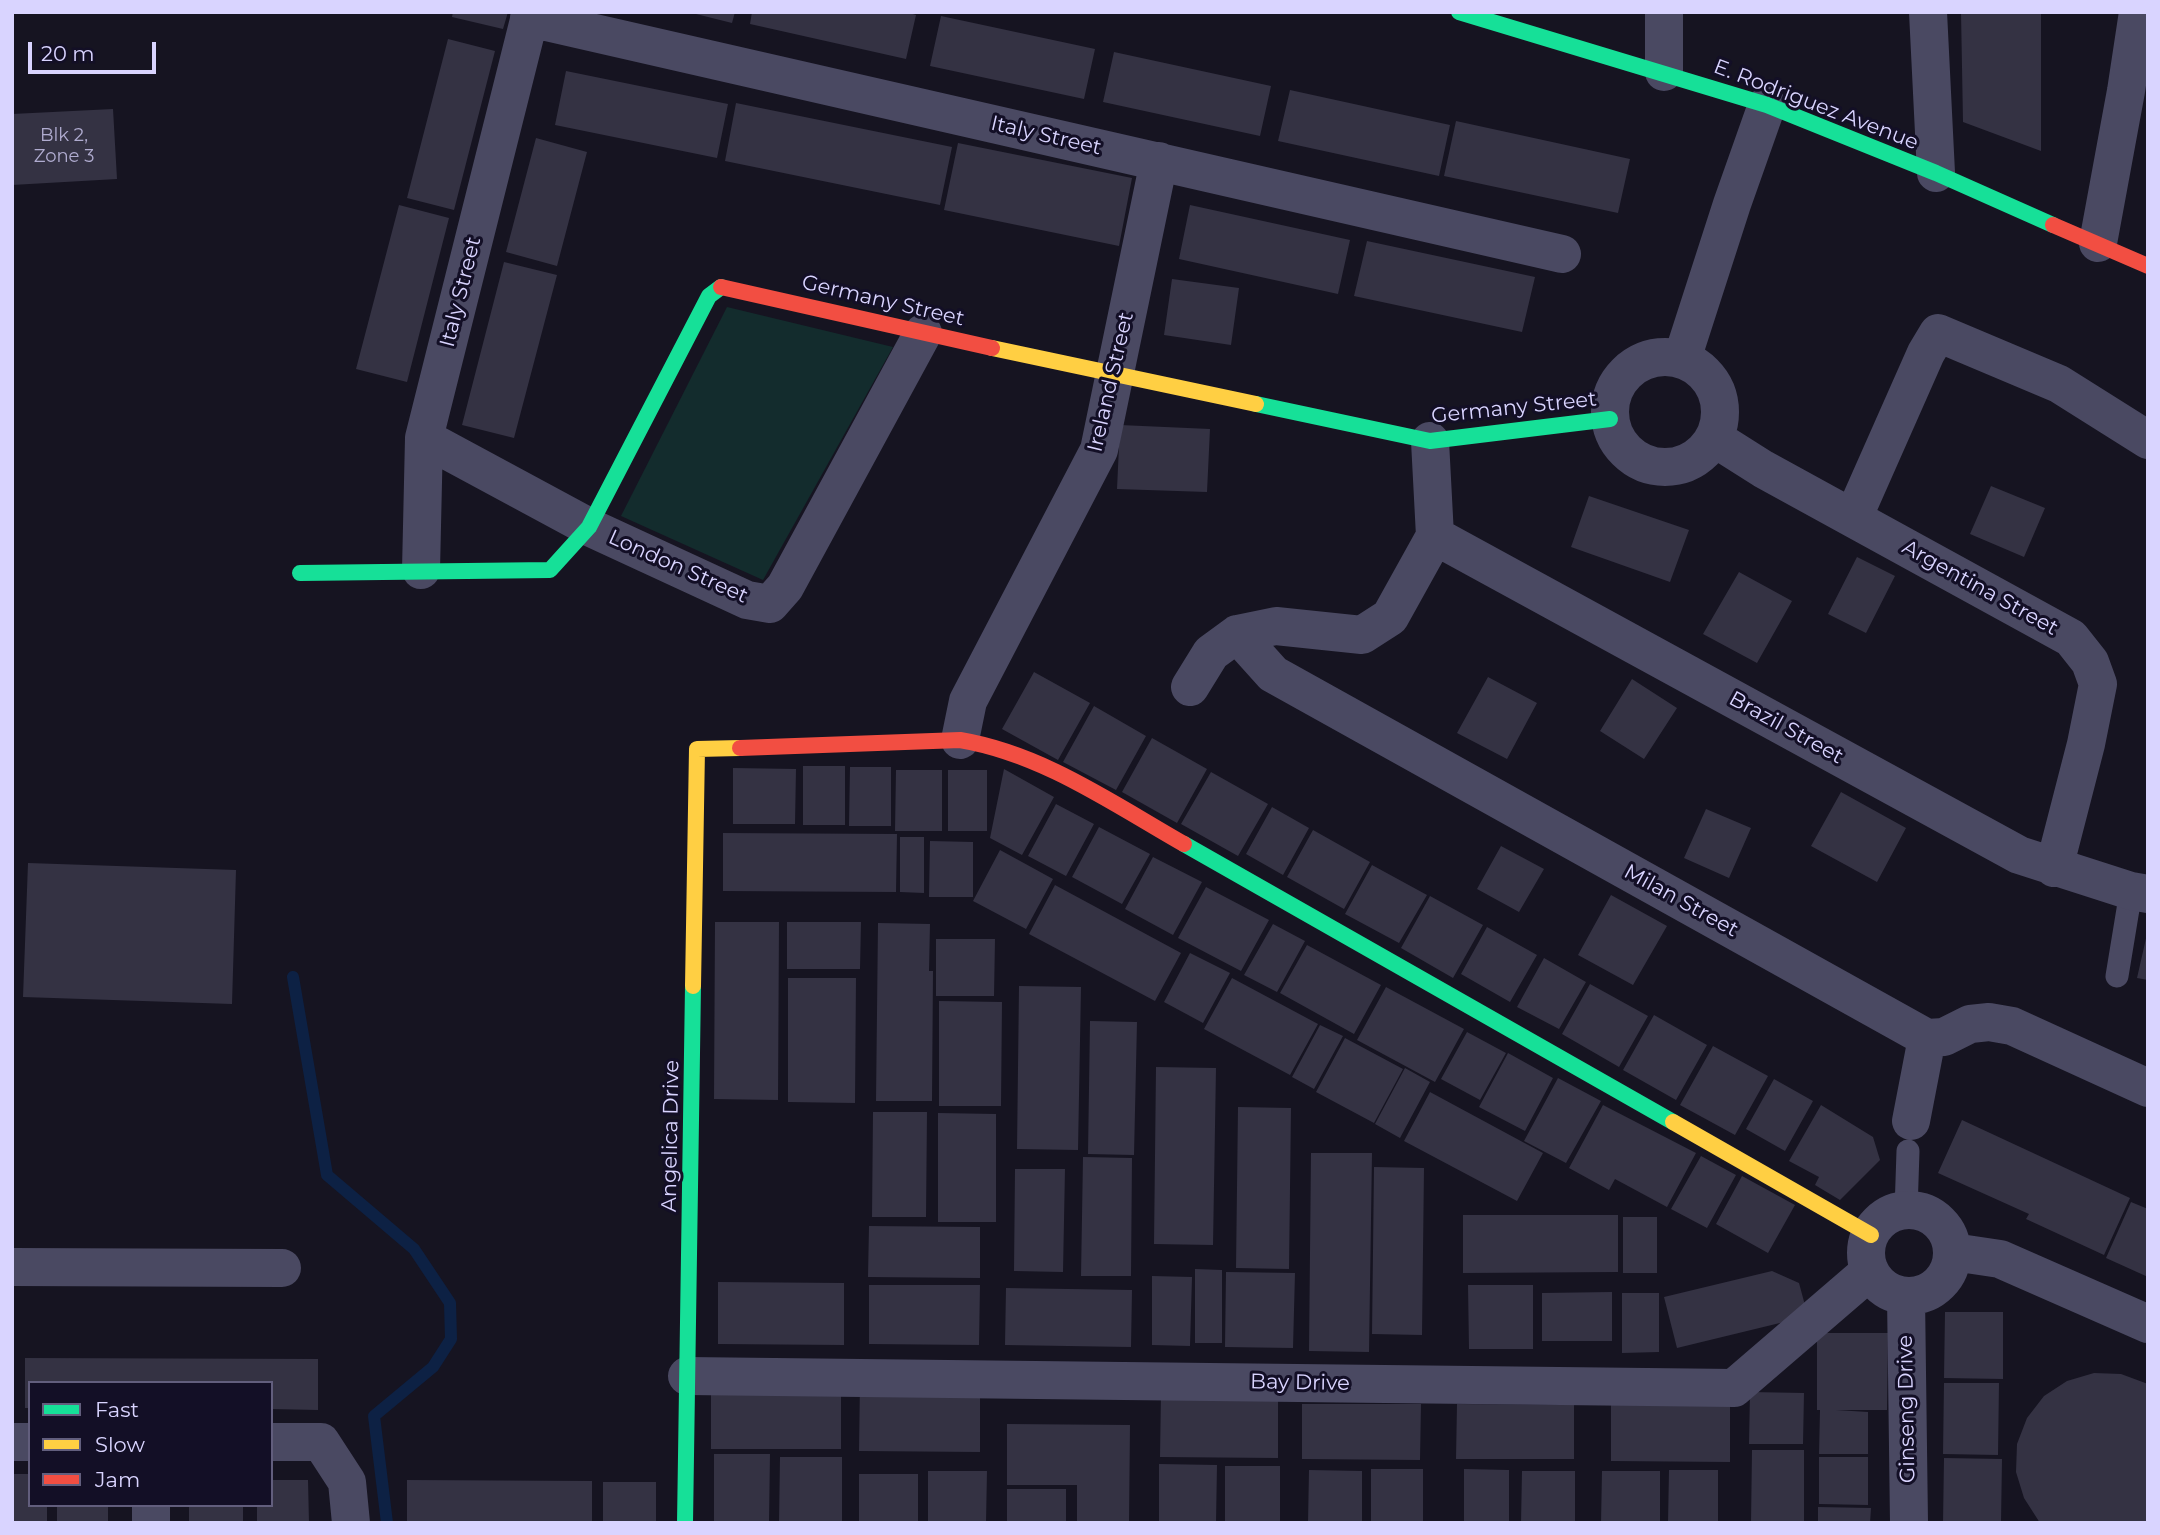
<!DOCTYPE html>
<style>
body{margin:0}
#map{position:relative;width:2160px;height:1535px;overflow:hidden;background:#161421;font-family:Montserrat,sans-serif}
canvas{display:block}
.frame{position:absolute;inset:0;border:14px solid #d9d4ff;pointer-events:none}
.legend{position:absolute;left:28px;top:1381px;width:245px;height:126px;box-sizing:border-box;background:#130f26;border:2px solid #625e7d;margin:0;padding:9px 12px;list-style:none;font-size:21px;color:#d9d4ff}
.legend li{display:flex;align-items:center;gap:14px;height:35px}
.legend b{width:35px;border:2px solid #625e7d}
.scale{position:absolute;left:28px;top:42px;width:128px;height:32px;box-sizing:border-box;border:4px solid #d9d4ff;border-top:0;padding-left:9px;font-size:21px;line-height:24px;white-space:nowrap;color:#d9d4ff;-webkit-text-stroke:5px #130f26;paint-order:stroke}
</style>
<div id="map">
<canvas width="2160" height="1535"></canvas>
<div class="frame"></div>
<ul class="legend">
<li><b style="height:9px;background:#16e098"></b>Fast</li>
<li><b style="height:9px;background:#ffcf43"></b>Slow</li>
<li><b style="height:9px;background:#f24e42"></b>Jam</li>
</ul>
<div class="scale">20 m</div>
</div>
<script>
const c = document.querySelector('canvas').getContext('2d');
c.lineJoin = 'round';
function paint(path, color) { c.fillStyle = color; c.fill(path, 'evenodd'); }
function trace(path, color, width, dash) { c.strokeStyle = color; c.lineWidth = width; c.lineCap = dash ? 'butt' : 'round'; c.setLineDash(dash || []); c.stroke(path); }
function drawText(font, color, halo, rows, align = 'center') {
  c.font = font + ' Montserrat,sans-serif'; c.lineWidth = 6; c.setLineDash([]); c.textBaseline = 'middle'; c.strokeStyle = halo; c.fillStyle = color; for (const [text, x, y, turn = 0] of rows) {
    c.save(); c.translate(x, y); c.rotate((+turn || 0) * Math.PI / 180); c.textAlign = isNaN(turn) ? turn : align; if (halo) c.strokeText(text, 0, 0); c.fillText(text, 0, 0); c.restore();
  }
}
const green = new Path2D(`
 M727 307 893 347 763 580 621 516Z`);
const stream = new Path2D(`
 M293 977 327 1175 414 1249 450 1303 451 1339 433 1367 374 1416 387 1523`);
const building = new Path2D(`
 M453 12H508L503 29 452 17Z
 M688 12H735L732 23Z
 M752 12H906L916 15 906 59 750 24Z
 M1961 12H2041V151L1963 122Z
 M941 16 1095 49 1084 99 930 66Z
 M448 39 495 51 454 210 407 198Z
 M1114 52 1271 86 1260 136 1103 102Z
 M566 71 728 104 717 158 555 125Z
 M1290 90 1450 125 1439 176 1278 141Z
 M736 103 952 147 940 205 725 161Z
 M113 109 117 179 12 185V114Z
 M1456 121 1630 159 1618 213 1444 176Z
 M536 138 587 152 557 266 506 252Z
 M958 143 1132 178 1119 246 944 210Z
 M399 205 449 218 407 382 356 369Z
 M1190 205 1350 240 1338 294 1179 259Z
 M1367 241 1535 277 1522 332 1354 296Z
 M504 262 557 275 514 438 462 425Z
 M1172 279 1239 288 1231 345 1164 335Z
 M1120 425 1210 429 1207 492 1117 489Z
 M1991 486 2045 508 2024 557 1970 534Z
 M1589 496 1689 530 1670 582 1571 547Z
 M1857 557 1895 576 1866 633 1828 614Z
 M1739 572 1792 601 1757 663 1703 634Z
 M1034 672 1090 703 1058 760 1002 729Z
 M1488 677 1537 703 1507 759 1457 733Z
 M1632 679 1677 708 1644 759 1600 731Z
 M1094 706 1146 736 1116 790 1063 762Z
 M1152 738 1207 769 1177 823 1122 792Z
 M803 766H845V825H803Z
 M850 767H891V826H849Z
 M733 768 796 769 795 824H733Z
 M1004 769 1054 797 1022 855 990 838Z
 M896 770H942V831H895Z
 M948 770H987V831H948Z
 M1211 772 1268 804 1238 856 1181 824Z
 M1841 792 1906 828 1877 882 1811 846Z
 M1056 804 1094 824 1066 876 1028 856Z
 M1272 807 1309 828 1283 875 1246 854Z
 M1706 809 1751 828 1729 878 1684 858Z
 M1099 827 1150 854 1122 904 1072 877Z
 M1313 830 1370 862 1344 909 1287 877Z
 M723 833 897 834 896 892 723 891Z
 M900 837H924V893L900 892Z
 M930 841 973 842V897H929Z
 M1501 846 1544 869 1519 912 1477 889Z
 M1000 850 1053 879 1026 929 973 901Z
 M1153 857 1202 882 1173 935 1125 909Z
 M28 863 236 870 232 1004 23 997Z
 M1372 865 1427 895 1399 943 1345 914Z
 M1055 885 1181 953 1155 1001 1029 934Z
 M1206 887 1269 920 1241 971 1178 938Z
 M1611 895 1667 926 1633 985 1578 955Z
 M1430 896 1483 925 1453 978 1401 948Z
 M715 922H779L778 1100 714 1099Z
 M787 922H861L860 969H787Z
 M878 923 930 924 929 971H933L932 1101H876Z
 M1273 924 1305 941 1277 992 1244 975Z
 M1487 927 1537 955 1510 1002 1461 974Z
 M2147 934H2148V980L2137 978Z
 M936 939H995L994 996H936Z
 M1307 945 1381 985 1354 1034 1280 993Z
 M1190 953 1230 973 1203 1023 1164 1002Z
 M1544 958 1586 982 1559 1029 1517 1007Z
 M788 978H856L855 1103 788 1102Z
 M1232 978 1318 1024 1290 1075 1204 1029Z
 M1590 984 1648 1016 1619 1067 1562 1034Z
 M1019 986 1081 987 1078 1150 1017 1149Z
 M1386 987 1464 1029 1435 1082 1357 1040Z
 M939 1001 1002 1002 1001 1106H939Z
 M1654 1015 1707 1045 1676 1100 1623 1070Z
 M1090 1021 1137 1022 1134 1155 1088 1154Z
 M1320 1025 1343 1036 1314 1089 1292 1077Z
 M1467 1032 1506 1053 1480 1100 1441 1079Z
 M1345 1038 1403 1069 1374 1123 1316 1092Z
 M1713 1046 1768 1076 1735 1135 1680 1105Z
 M1508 1053 1553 1078 1525 1131 1479 1107Z
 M1156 1067 1216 1068 1213 1245 1154 1244Z
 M1405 1068 1430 1082 1400 1138 1375 1124Z
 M1558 1078 1601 1101 1566 1163 1524 1141Z
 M1774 1079 1813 1101 1785 1151 1746 1129Z
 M1430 1092 1543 1153 1517 1201 1404 1141Z
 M1603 1105 1696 1153 1667 1207 1615 1179 1609 1190 1569 1168Z
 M1821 1105 1873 1137 1880 1160 1840 1200 1815 1185 1819 1177 1789 1161Z
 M1238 1107 1291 1108 1289 1269 1236 1268Z
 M873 1112H927L926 1217H872Z
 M938 1113 996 1114V1222H938Z
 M1962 1120 2130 1198 2104 1255 2026 1219 2029 1214 1938 1173Z
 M1311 1153H1372L1369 1352 1309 1351Z
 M1701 1156 1736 1175 1707 1228 1671 1209Z
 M1083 1157 1132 1158 1131 1276H1081Z
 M1374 1167 1424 1168 1422 1335 1372 1334Z
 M1015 1169H1065L1063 1272 1014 1271Z
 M1742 1176 1795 1205 1768 1253 1716 1224Z
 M2131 1202 2148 1209V1277L2106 1258Z
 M1463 1215H1618V1272L1463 1273Z
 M1623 1217H1657V1273H1623Z
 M869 1226 980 1227V1278L868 1277Z
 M1195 1269 1222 1270V1343H1195Z
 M1772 1271 1799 1283 1806 1309 1784 1322 1677 1348 1664 1297Z
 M1226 1272 1295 1273 1293 1348 1225 1347Z
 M1152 1276 1192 1277 1190 1346 1152 1345Z
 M718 1282 844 1283V1345L718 1344Z
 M869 1285H980L979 1345 869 1344Z
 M1468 1285H1533V1349H1469Z
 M1006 1288 1132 1290 1131 1347 1005 1345Z
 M1612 1292V1341H1542V1293Z
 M1622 1293H1659V1352L1622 1353Z
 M1945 1312H2003V1379L1944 1378Z
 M1817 1333H1888L1887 1410H1836L1868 1412V1454H1819L1820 1410H1817Z
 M25 1358 318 1359V1410L271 1409V1383H30V1408H25Z
 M2094 1373 2121 1374 2148 1384V1523H2040L2024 1498 2016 1472 2017 1444 2027 1418 2044 1396 2067 1381Z
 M711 1381H841V1449H711Z
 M860 1381 980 1382V1452L859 1451Z
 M1944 1383H1999L1998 1455 1943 1454Z
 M1161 1392 1278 1393V1458L1160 1457Z
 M1750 1392 1804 1393 1803 1444H1749Z
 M1302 1404H1421L1420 1460 1302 1459Z
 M1457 1404 1574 1405V1459H1456Z
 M1611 1405H1730V1462L1611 1461Z
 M1007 1424 1130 1425 1129 1523H1077V1485H1007Z
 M1752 1450H1804V1523H1751Z
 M714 1454H770L769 1523H714Z
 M780 1457H842V1523H779Z
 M1819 1457H1868V1505L1819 1504Z
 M1944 1458 2002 1459 2001 1523H1943Z
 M1159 1464 1217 1465 1216 1523H1159Z
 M1225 1466H1280V1523H1225Z
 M1371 1469H1423V1523H1371Z
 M1464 1469 1509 1470V1523H1464Z
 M1309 1470 1362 1471V1523H1308Z
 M1669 1470H1718V1523H1668Z
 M928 1471H987L986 1523H928Z
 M1522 1471H1575V1523H1521Z
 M1602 1471H1660V1523H1601Z
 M12 1474H30V1505H47V1523H12Z
 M859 1474H918V1523H859Z
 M271 1480H308L309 1523H257V1505H271Z
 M407 1480 592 1481V1523H407Z
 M603 1482H656V1523H603Z
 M1007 1489H1066V1523H1007Z
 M57 1505H108V1523H57Z
 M189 1505H243V1523H189Z
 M1818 1507 1871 1508 1870 1523H1818Z`);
const lane = new Path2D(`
 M2117 976 2131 891
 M1906 1211 1908 1151`);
const street = new Path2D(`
 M1928 12 1936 173
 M529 18 1562 254
 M1664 72V12
 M2098 243 2126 91 2138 12
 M1610 412a55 55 0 1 1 110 0a55 55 0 1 1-110 0Z
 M1682 359 1732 204 1767 105
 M424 438 589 527 747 600 770 604 785 587 923 333
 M1714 438 1763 469 2071 638 2090 662 2098 684 2086 744 2054 868
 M1853 518 1926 353 1938 333 2059 384 2148 440
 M1435 536 2019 855 2131 891 2148 894
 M421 570 424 438 531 12
 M1237 634 1273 674 1927 1038 1944 1037 1970 1024 1989 1022 2012 1026 2148 1088
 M1190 687 1211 653 1237 634 1276 626 1362 635 1390 617 1435 536 1430 441
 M960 740 968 701 1099 450 1159 161
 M1911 1121 1927 1038
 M1866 1253a43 43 0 1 1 86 0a43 43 0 1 1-86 0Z
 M1953 1252 2000 1259 2148 1324
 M12 1267 282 1268
 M1906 1296 1909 1523
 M687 1376 1734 1388 1870 1271
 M12 1442H30
 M271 1442H321L347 1482 351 1523
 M151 1505V1523`);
const fast = new Path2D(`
 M1459 12 1767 105 1936 173 2053 225
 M1256 404 1430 441 1610 419
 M300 573 550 570 589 527 709 296 721 287
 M1184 844 1673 1122
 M685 1523 693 986`);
const slow = new Path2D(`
 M992 348 1256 404
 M693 986 697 749 740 748
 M1673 1122 1871 1235`);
const jam = new Path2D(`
 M2053 225 2148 266
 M721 287 992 348
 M740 748 960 740C1043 754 1112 803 1184 844`);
const numberNames = [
 ["Blk 2,",64,136],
 ["Zone 3",64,157]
];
const streetNames = [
 ["E. Rodriguez Avenue",1816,105,21],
 ["Italy Street",1046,136,13],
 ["Italy Street",461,292,-76],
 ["Germany Street",883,301,13],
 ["Ireland Street",1111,382,-77],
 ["Germany Street",1514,408,-6],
 ["London Street",678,567,24],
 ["Argentina Street",1980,588,29],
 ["Brazil Street",1786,728,29],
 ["Milan Street",1681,901,29],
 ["Angelica Drive",671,1136,-89],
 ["Bay Drive",1300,1383,1],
 ["Ginseng Drive",1907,1409,-91]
];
paint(green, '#132c2d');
trace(stream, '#0d2144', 12);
paint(building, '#343243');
trace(lane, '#4a4962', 23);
trace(street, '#4a4962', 38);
trace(fast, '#16e098', 16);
trace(slow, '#ffcf43', 16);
trace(jam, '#f24e42', 16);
drawText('18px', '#b0acd0', null, numberNames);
drawText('21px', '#d9d4ff', '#130f26', streetNames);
</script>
